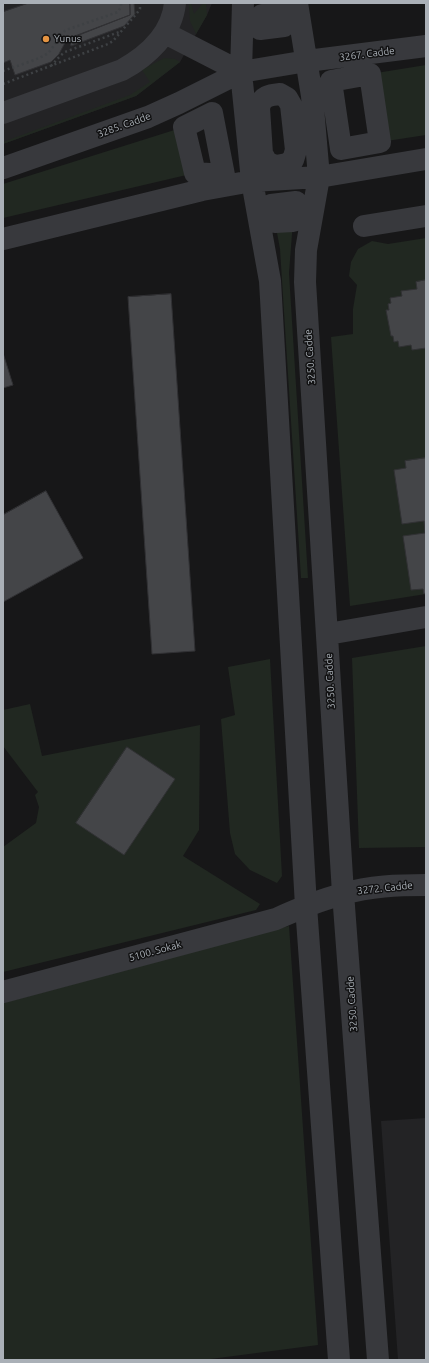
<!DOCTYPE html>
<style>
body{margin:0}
#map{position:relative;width:429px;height:1363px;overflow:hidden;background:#171718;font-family:Ubuntu,sans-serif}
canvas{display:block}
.frame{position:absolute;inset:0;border:4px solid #aab0b7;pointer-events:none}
</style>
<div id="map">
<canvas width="429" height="1363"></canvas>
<div class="frame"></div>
</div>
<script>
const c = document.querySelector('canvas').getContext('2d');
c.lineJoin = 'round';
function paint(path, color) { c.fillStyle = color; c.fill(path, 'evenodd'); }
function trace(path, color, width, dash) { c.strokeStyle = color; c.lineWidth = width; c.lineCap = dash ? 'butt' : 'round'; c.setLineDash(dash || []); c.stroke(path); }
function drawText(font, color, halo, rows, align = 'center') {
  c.font = font + ' Ubuntu,sans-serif'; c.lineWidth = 3; c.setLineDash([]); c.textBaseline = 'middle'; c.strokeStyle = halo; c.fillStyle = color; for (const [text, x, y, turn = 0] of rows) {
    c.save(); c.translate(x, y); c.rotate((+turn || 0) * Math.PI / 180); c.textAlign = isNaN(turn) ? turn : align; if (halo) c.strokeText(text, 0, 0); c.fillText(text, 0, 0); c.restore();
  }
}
const built = new Path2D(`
 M3 3H212L207 15 180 62 136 96 3 144Z
 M426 1118V1360H398L381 1121Z`);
const green = new Path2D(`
 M189 3H191L194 14 203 3H206L207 15 196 34 190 21Z
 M164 58 175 59 180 62 136 96 3 144V142L130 95 150 82 142 70Z
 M426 65V135L380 142 370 74Z
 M184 127 195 173 3 218V184Z
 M293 221 289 273 308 578H301L280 249 275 222Z
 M426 238V594L350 606 331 337 353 334V309L357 285 349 276 351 262 358 249 372 241 388 244Z
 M426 646V847L359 848 352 658Z
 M270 659 282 876 277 883 250 870 235 854 230 833 221 719 235 715 228 667Z
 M30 704 42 756 200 725 199 830 183 856 260 904 256 910 3 972V847L36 823 39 807 35 795 38 792 3 746V710Z
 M289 926 318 1345 203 1360H3V1003Z`);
const building = new Path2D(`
 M29 3H130V15L67 39 59 54 51 62 15 75 10 60 3 63V12Z
 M130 3H134L135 14 124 26 71 46 69 39 130 15Z
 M426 280V348L412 350 411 345 399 347 398 341 394 342 393 336H391L386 310H389L388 304 391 303 390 298 402 296 401 291 417 289 416 282Z
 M171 294 195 651 152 654 128 297Z
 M3 353 13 385 3 388Z
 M426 458V593L424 594 423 589 411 590 403 536 425 533 424 521 402 524 394 470 406 468 405 461Z
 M46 491 83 558 3 602V515Z
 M127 747 175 779 124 855 76 823Z`);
const path = new Path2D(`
 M51 66 60 56 65 52 119 32
 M3 71C13 67 41 59 48 53 55 46 58 36 66 30L118 12 121 7V3
 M3 84 108 44 113 41 137 13 140 9V3`);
const minor = new Path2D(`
 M243 3 241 72 252 181 270 281 306 906 339 1360
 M297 3 312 96 319 177 306 250 305 282 343 893 378 1360
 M281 12 284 26 260 29 262 15Z
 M165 33 241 72
 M370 74 380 142 341 149 331 81Z
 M280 94 287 98 291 105 296 150 293 160 287 164 276 166 268 163 265 159 262 154 259 108C261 96 270 95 280 94Z
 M3 113 122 70C147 56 172 34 175 3
 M212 113 224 175 195 173 184 127Z
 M3 168 148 117 179 103 241 72 307 61 426 46
 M296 202 293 221 275 222 271 205Z
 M364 226 426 216
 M3 239 202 190 252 181 319 177 426 159
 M328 634 426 617
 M3 992 276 919C298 909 320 900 343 894 370 886 398 885 426 885`);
const markers = [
 [46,39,4,"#e59442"]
];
const poiNames = [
 ["Yunus",54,39]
];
const streetNames = [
 ["3267. Cadde",367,54,-7],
 ["3285. Cadde",124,125,-20],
 ["3250. Cadde",310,357,-94],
 ["3250. Cadde",330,681,-93],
 ["3272. Cadde",385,888,-6],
 ["5100. Sokak",155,951,-15],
 ["3250. Cadde",352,1004,-94]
];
paint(built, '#232325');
paint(green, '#212821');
paint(building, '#444548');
trace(building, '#313134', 1);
trace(path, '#3e4144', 2.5, [2, 3]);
trace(minor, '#38393d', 22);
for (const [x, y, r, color] of markers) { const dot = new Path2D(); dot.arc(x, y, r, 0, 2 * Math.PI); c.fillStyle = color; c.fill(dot); trace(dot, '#121213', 1.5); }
drawText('10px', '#aab0b7', '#121213', poiNames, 'left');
drawText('10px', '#aab0b7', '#121213', streetNames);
</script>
